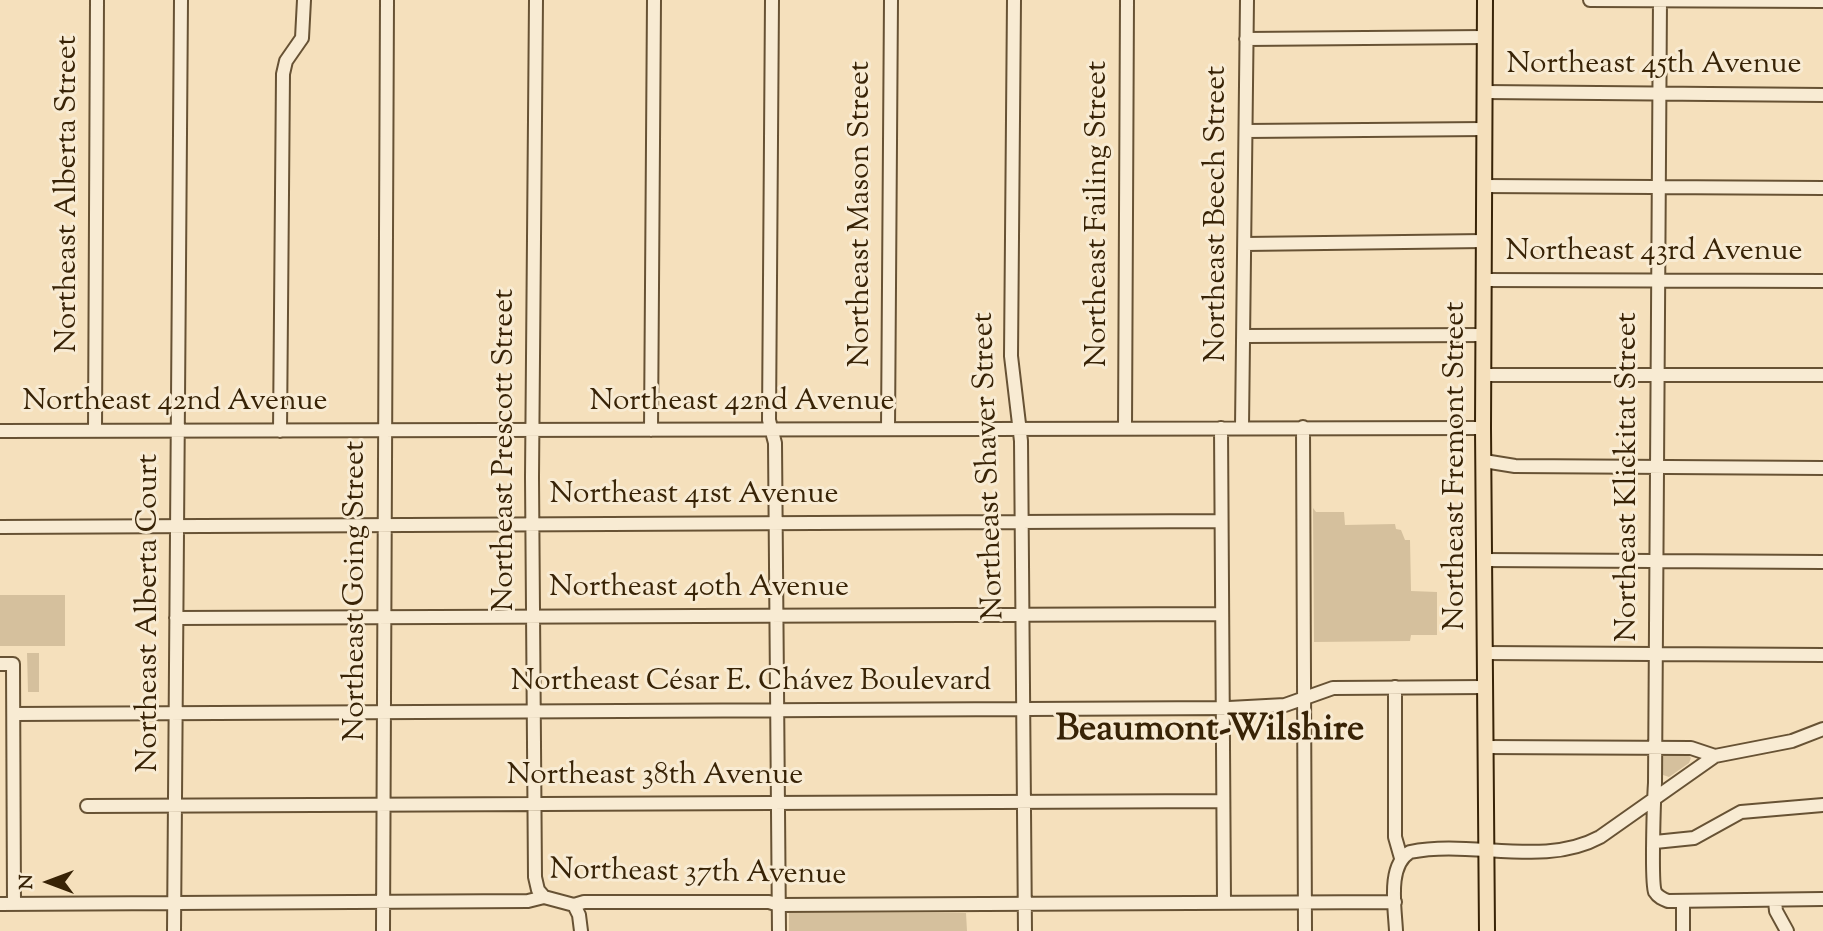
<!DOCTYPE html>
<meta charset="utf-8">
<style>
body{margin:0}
#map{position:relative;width:1823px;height:931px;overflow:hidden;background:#f5e0bc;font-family:"Sorts Mill Goudy",serif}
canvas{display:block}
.north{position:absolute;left:14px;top:847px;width:70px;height:70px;-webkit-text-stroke:5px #f8ebd3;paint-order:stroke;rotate:270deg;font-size:19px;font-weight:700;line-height:28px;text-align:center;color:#382306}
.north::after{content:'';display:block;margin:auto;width:24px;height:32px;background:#382306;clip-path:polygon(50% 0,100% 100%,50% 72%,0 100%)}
</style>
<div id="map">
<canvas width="1823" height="931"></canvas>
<div class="north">N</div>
</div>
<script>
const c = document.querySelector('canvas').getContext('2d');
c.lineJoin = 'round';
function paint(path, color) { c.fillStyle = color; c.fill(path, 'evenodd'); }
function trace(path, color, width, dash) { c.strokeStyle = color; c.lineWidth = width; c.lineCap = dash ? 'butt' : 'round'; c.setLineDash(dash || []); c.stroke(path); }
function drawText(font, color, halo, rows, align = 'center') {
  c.font = font + ' "Sorts Mill Goudy",serif'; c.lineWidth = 6; c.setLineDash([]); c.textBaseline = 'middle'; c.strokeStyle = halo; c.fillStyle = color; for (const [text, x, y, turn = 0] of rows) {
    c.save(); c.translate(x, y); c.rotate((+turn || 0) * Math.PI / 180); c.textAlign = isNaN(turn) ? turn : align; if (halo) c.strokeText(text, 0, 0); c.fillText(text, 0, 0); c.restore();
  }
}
const green = new Path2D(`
 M1313 508 1316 512H1344L1345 525 1395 524 1396 529 1401 530 1405 540H1410L1411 591 1437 592V635H1411L1410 641 1314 642Z
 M0 595H65V646H0Z
 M27 653H39V692H28Z
 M1687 753 1691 758 1689 763 1669 777 1660 774V762L1664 755Z
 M789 913H966L967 931H789Z`);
const minor = new Path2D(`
 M536 0 532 477 535 877 538 890 544 897
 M772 0 769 420 775 443 779 931
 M1014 0 1011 356 1021 441 1025 931
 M1590 0 1823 1
 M1660 0 1655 783C1654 798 1651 882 1655 892 1658 897 1663 899 1668 901L1823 899
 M1246 39 1485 37
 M1485 92 1823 95
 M1246 131 1485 129
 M1484 186 1823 188
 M1245 244 1484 241
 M1484 280 1823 281
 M1245 336 1484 335
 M1484 375H1823
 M1242 427 1247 0
 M1303 427 1305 931
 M1125 428 1127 0
 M1221 428 1224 902
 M888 429 891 0
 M651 430 654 0
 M0 431 1483 428
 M95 431 97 0
 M280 431 283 74 286 61 302 38 304 0
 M1484 461 1515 466 1823 468
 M0 527 1221 521
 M1484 560 1823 562
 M176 618 1222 614
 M1485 653 1823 655
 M0 664H13L14 904
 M1395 687V837L1401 858
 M14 714 1229 708 1285 705 1333 688 1485 687
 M1485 747 1691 748 1715 756
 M87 806 1223 801
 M1655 842 1694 838 1741 812 1823 805
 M1683 901V931
 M1775 901 1776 911 1787 931
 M0 904 528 901 544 897 574 905 584 902H769L779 905 1395 902
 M574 905 579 915 581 931
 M174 931 181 0
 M383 931 387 0
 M1396 931C1395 908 1387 865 1410 852 1471 839 1543 868 1600 837L1715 756 1792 741 1823 729`);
const major = new Path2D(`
 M1485 0 1483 428 1487 931`);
const streetNames = [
 ["Northeast 45th Avenue",1654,67],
 ["Northeast Alberta Street",70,194,-90],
 ["Northeast Mason Street",863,214,-90],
 ["Northeast Failing Street",1100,214,-90],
 ["Northeast Beech Street",1219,214,-90],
 ["Northeast 43rd Avenue",1654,254],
 ["Northeast 42nd Avenue",175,404],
 ["Northeast 42nd Avenue",742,404],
 ["Northeast Prescott Street",507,450,-90],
 ["Northeast Shaver Street",991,466,-92],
 ["Northeast Fremont Street",1458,466,-90],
 ["Northeast Klickitat Street",1630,477,-90],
 ["Northeast 41st Avenue",694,497],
 ["Northeast 40th Avenue",699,590],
 ["Northeast Going Street",358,591,-90],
 ["Northeast Alberta Court",151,613,-90],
 ["Northeast César E. Chávez Boulevard",751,684],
 ["Northeast 38th Avenue",655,778],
 ["Northeast 37th Avenue",698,875,1]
];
const districtNames = [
 ["Beaumont-Wilshire",1210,733]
];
paint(green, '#d5c09d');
trace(minor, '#675234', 16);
trace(major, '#382306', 18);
trace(minor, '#f8ebd3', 12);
trace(major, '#f5e0bc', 14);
drawText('30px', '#382306', '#f8ebd3', streetNames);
drawText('bold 37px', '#382306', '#f8ebd3', districtNames);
</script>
